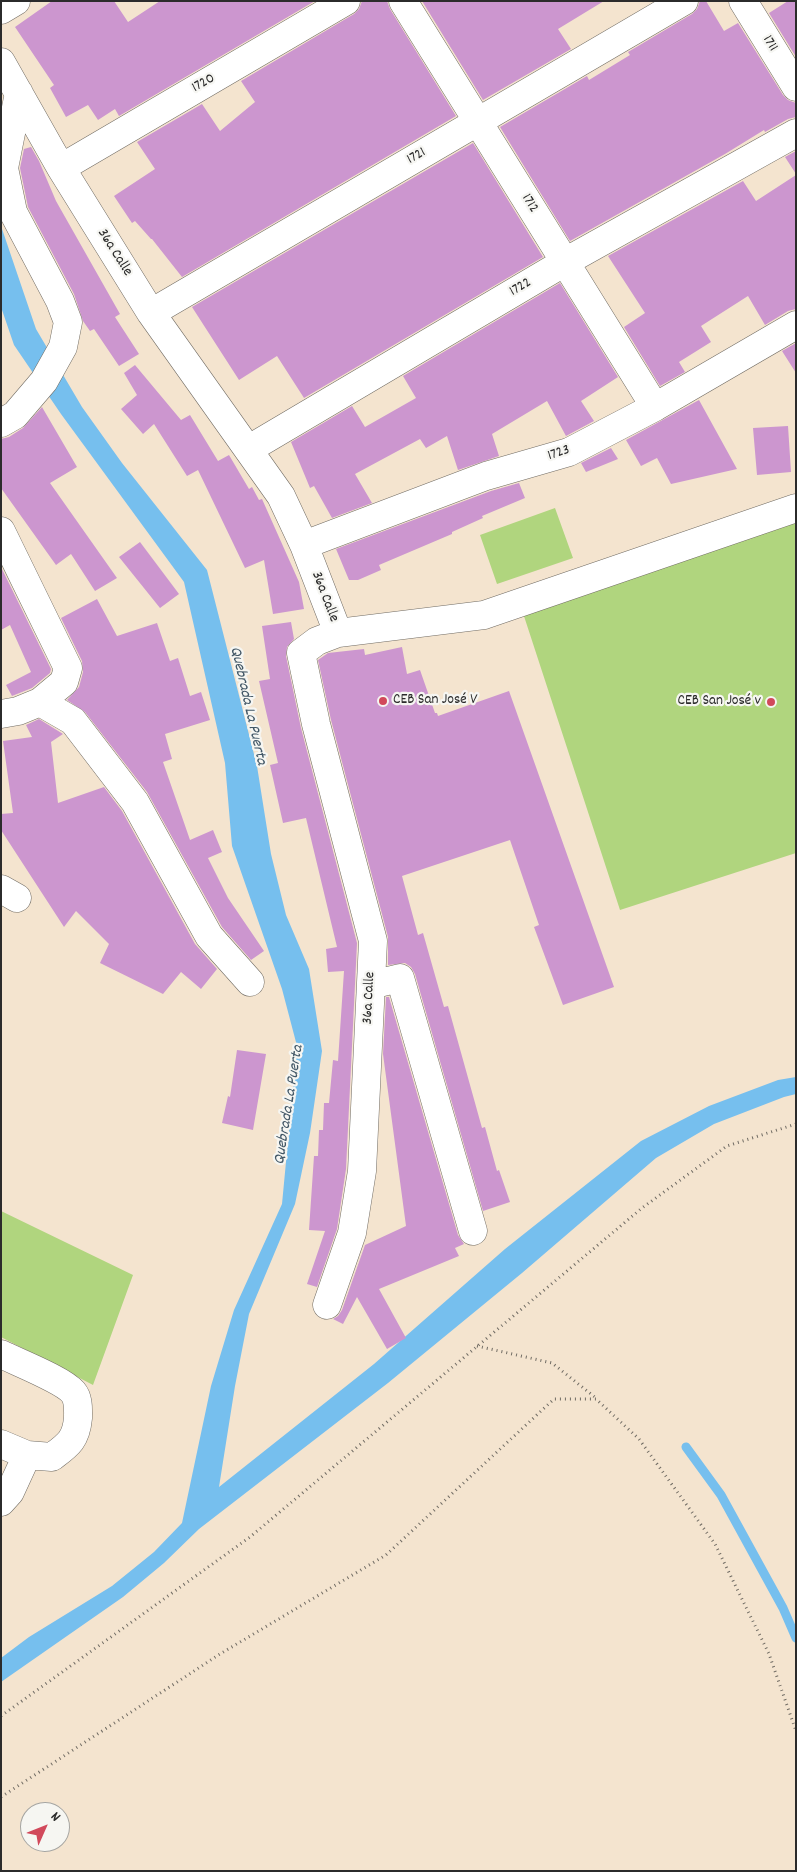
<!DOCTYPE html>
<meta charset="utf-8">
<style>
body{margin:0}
#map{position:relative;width:797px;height:1872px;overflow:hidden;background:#f4e4cf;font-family:Dekko,sans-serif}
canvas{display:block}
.frame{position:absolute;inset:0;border:2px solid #2b2b2b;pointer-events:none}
.north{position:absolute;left:20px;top:1802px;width:50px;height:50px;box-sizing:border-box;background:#f6f6f2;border:1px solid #a5a5a2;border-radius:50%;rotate:46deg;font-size:14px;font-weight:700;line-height:20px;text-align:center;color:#2b2b2b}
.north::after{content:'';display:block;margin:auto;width:18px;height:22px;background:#d1495b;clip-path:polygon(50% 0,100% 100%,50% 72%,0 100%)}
</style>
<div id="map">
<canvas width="797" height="1872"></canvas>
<div class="frame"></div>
<div class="north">N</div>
</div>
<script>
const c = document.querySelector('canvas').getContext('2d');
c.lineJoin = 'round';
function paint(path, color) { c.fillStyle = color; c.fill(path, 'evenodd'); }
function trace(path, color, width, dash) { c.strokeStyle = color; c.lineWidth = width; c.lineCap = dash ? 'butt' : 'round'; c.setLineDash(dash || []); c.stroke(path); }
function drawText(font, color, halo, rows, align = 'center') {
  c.font = font + ' Dekko,sans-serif'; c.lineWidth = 4.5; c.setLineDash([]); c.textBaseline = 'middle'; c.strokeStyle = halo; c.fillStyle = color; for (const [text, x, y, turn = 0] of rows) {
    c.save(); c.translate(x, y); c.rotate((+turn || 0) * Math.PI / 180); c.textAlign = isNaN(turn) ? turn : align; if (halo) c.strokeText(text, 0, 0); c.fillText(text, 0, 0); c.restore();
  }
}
const green = new Path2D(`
 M555 508 573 558 497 584 480 535Z
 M796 522V853L620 910 522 610Z
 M1 1211 133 1275 93 1385 1 1337Z`);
const water = new Path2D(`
 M1 226 36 329 82 407 122 463 207 570 257 766 271 854 286 915 309 969 322 1051 310 1133 295 1204 249 1314 235 1386 219 1487 374 1364 505 1249 641 1141 709 1106 778 1080 796 1077V1094L784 1097 714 1124 656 1158 522 1273 388 1383 199 1529 164 1563 123 1597 1 1682V1658L29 1637 112 1586 154 1552 182 1523 211 1386 234 1310 282 1204 297 1046 282 989 232 846 225 763 184 582 61 414 14 345 1 307Z`);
const stream = new Path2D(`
 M686 1447 721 1495 783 1608 796 1638`);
const building = new Path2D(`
 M52 1H114L128 22 160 1H315L119 116 115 109 98 120 88 105 66 117 50 88 54 85 15 27Z
 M362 1H387L390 9 456 116 182 277 152 239H151L135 221 132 223 114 196 155 169 137 142 202 104 220 131 255 102 241 81 354 14 359 9Z
 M422 1H604L558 29 571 49 483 100Z
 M700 1H706L724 31 738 23 783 95 788 100 796 103V117L788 119 765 132 764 130 725 154 570 241 500 127 587 76 589 80 630 55 628 52 692 14 697 9Z
 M788 1H796V57L769 13Z
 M473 143 543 257 304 398 277 356 239 380 192 307Z
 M31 147 39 161 56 201 120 314 115 317 139 354 119 366 94 329 90 331 83 321 74 294 28 207 20 168 24 149Z
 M796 151V174L785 157Z
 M796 175V309L788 311 765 325 748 296 701 326 711 342 679 362 685 372 660 386 624 327 645 313 608 256 743 181 756 201Z
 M560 283 618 377 581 401 594 421 566 436 547 401 492 434 499 456 458 470 447 436 426 448 420 439 355 474 372 503 332 518 314 486 310 488 291 442 352 406 365 427 416 398 403 376Z
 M796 343V373L782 351Z
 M135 365 181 420 190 415 218 461 229 455 249 489 252 487 259 500 262 499 299 582 304 609 273 614 264 560 245 568 198 470 187 476 154 424 143 434 121 409 137 395 124 373Z
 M699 400 737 469 671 484 657 458 641 466 626 440Z
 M42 407 77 467 50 483 117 578 95 591 71 554 56 565 1 488V439L9 437 23 428Z
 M788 426 791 472 757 475 753 428Z
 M611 448 618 459 586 472 581 463Z
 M519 483 525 498 482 516 483 518 452 532V534L379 565 381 570 358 580H349L336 549 491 491Z
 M140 542 179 594 160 608 119 557Z
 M1 567 51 669 50 673 32 688 12 696 6 685 31 672 10 625 1 630Z
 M97 599 117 636 157 623 170 661 178 658 190 696 201 692 210 720 165 734 172 759 163 762 190 840 213 830 222 852 208 858 228 898 264 951 251 960 222 927 147 792 85 712 67 700 79 687 83 672 82 661 61 618Z
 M291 622 294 639 287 647 286 656 301 728 357 943 346 1169 337 1229 317 1287 307 1284 325 1231 309 1230 314 1156H318L319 1130H323L324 1103H329L333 1060 338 1061 344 971 328 972 326 949 337 947 306 818 283 823 270 765 278 763 259 681 270 679 262 626Z
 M402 647 407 674 420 670 435 713H437L438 716 509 691 614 987 563 1005 534 927 539 925 510 840 402 876 418 935 423 933 444 1007 448 1006 482 1128 485 1127 497 1171 499 1170 510 1202 483 1211 415 974 411 967 405 963 388 965V937L331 720 318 660 328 653 364 649 365 655Z
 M39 719 63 734 51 742 58 803 104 787 122 811 195 944 217 969 201 989 181 972 163 994 100 963 109 944 76 911 64 927 1 830V814L13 813 3 741 32 737 26 725Z
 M386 997H389L458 1235 464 1244 455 1248 459 1256 379 1289 406 1338 387 1349 357 1297 343 1324 333 1319 338 1316 342 1310 365 1245 406 1226 383 1054Z
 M237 1050 266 1054 253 1130 222 1123 228 1096 230 1097Z`);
const path = new Path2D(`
 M477 1346 552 1363 596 1398
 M1 1716 250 1537 642 1208 727 1146 796 1124
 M1 1797 220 1654 386 1555 554 1399H596L639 1439 715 1544 769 1654 796 1731`);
const minor = new Path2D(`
 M403 1 655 407
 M743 1 796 87
 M1 10 16 1
 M1 62 61 168 151 313 281 496 304 545 338 633 317 641 301 653 316 724 373 941 362 1171 352 1233 327 1305
 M61 168 346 1
 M151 313 684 1
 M1 423 15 415 44 381 63 347 68 322 60 301 13 212 4 168 19 93
 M249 449 565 262 796 133
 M1 531 68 668 64 682 40 702
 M304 545 486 476 569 452 655 407 796 325
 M338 633 484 615 796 508
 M1 714 18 711 40 702 73 721 135 802 209 936 250 982
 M1 889 17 898
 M371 985 400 978 473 1231
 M1 1354C17 1362 63 1380 73 1392 79 1399 78 1409 78 1418 76 1440 68 1445 52 1457L27 1455 1 1444
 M1 1502 10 1492 27 1455`);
const markers = [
 [383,701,5,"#d1495b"],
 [771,702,5,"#d1495b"]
];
const streetNames = [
 ["1711",769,44,58],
 ["1720",204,84,-30],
 ["1721",417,157,-30],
 ["1712",529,204,58],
 ["36a Calle",114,253,58],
 ["1722",521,288,-31],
 ["1723",559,454,-19],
 ["36a Calle",324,597,69],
 ["36a Calle",370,998,-87]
];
const poiNames = [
 ["CEB San José V",393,701],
 ["CEB San José v",761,702,"right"]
];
const waterNames = [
 ["Quebrada La Puerta",247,706,77],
 ["Quebrada La Puerta",290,1105,-81]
];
paint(green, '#b0d57e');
paint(water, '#76bfee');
trace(stream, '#76bfee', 9);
paint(building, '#cc96cf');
trace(minor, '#716c64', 29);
trace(path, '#716c64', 3, [1, 4]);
trace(minor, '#fff', 28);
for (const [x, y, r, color] of markers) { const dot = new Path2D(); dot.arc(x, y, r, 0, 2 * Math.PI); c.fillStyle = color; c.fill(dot); trace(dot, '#f6f6f2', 2); }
drawText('15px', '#2b2b2b', '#f6f6f2', streetNames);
drawText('15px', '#2b2b2b', '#f6f6f2', poiNames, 'left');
drawText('italic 16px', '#425766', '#f6f6f2', waterNames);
</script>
